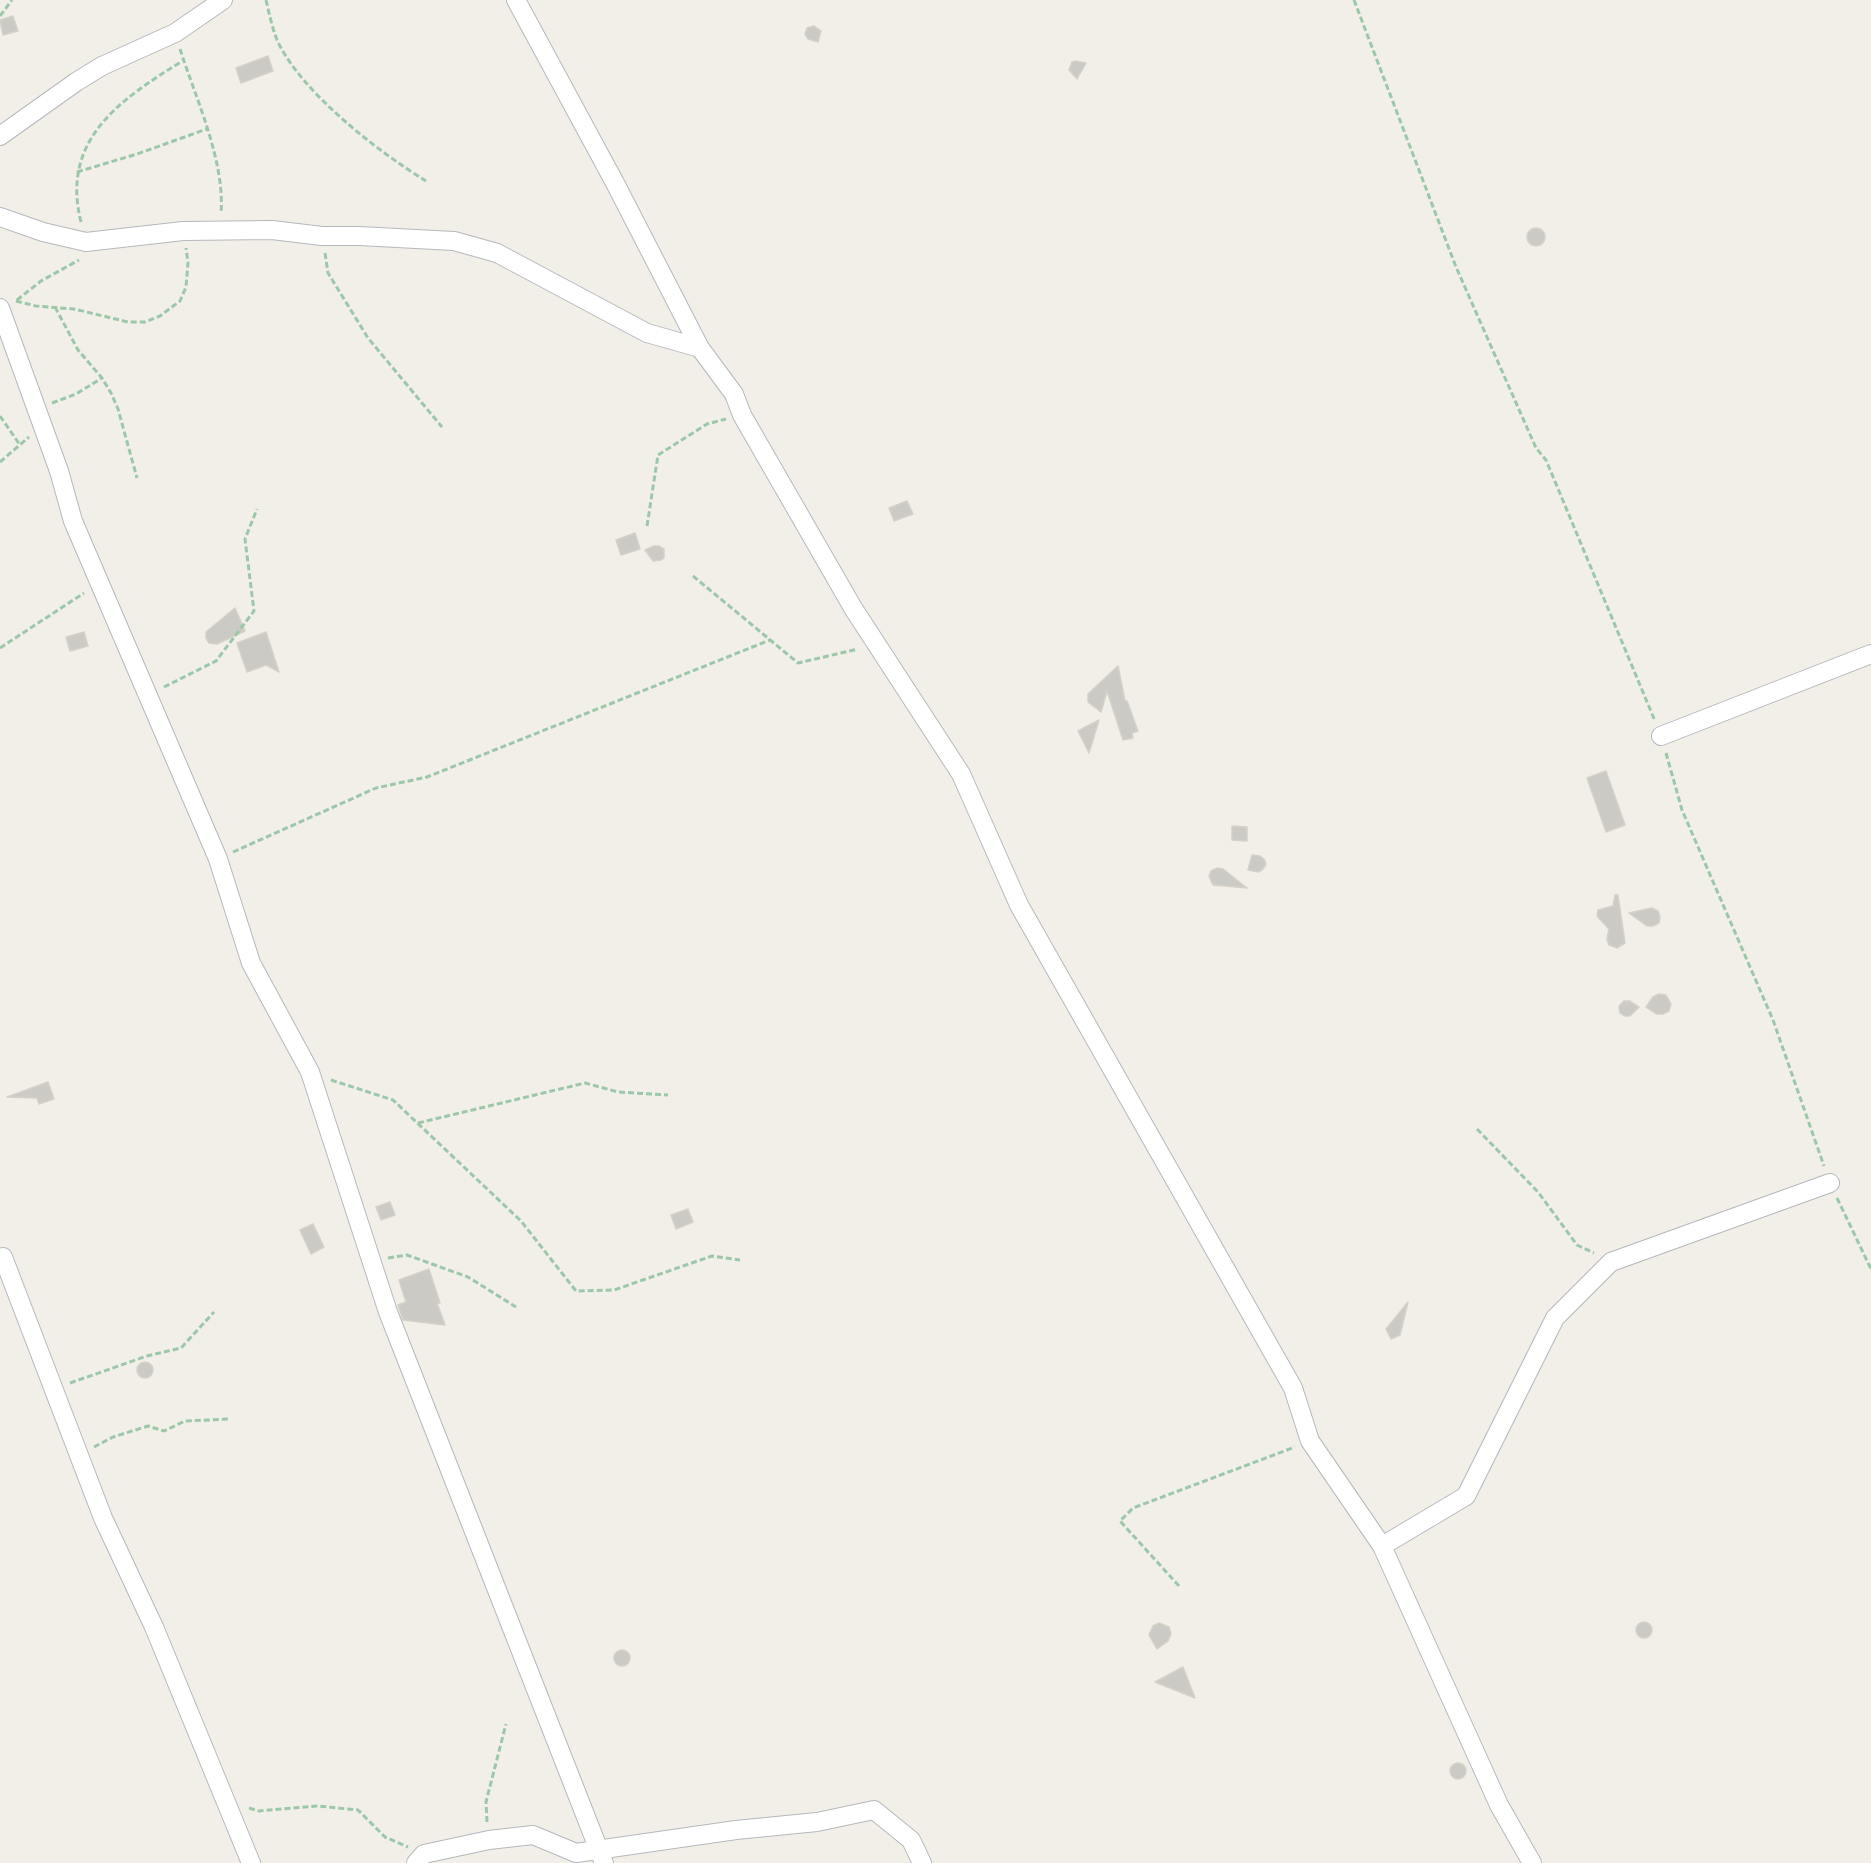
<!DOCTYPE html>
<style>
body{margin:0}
canvas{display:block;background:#f1efe8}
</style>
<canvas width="1871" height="1863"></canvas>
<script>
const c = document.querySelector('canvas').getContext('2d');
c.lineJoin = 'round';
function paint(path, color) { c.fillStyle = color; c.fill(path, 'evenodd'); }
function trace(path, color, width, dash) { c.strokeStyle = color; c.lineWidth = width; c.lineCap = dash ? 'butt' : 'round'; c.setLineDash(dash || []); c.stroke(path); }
const building = new Path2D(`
 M13 16 18 31 3 35 0 20Z
 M814 26 821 31 818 42 808 39 805 34 807 28Z
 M268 56 273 71 241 83 236 68Z
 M1075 61 1086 63 1077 79 1069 70 1072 62Z
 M1527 237a9 9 0 1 1 18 0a9 9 0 1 1-18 0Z
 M907 501 913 514 894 521 889 508Z
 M635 533 640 549 621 555 616 540Z
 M654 546H659L664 549V558L661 560 653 561 645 550Z
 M235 608 245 631 217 644 209 643 206 638V632Z
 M84 632 88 646 70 651 66 637Z
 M266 632 279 672 266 665 247 672 237 643Z
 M1118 666 1125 701H1127L1138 731 1132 733 1133 738 1123 740 1107 691 1101 712 1088 702V694Z
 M1099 720 1089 753 1078 731Z
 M1606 771 1625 825 1606 832 1587 778Z
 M1232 826 1247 827V841L1232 840Z
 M1252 855 1260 856 1264 859 1266 864 1263 869 1259 872 1248 870Z
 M1217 868 1223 869 1247 888 1213 885 1209 876 1211 871Z
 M1615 895H1618L1625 943 1617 948 1609 945 1607 939 1609 929 1597 916 1598 910 1613 906Z
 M1652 908 1658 911 1660 917 1659 923 1653 926H1647L1629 913Z
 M1659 994 1666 995 1671 1004 1669 1011 1663 1014H1657L1646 1007 1653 997Z
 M1624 1001H1630L1639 1007 1630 1016H1625L1620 1013 1619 1006Z
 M48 1082 54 1099 39 1104 37 1098 7 1097Z
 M390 1202 395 1215 381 1220 376 1207Z
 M688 1209 693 1222 676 1229 671 1215Z
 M313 1224 324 1247 311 1254 300 1230Z
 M429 1269 440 1303H437L445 1325 403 1320 398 1305 406 1302 399 1280Z
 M1408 1302 1400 1335 1391 1339 1386 1329Z
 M137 1370a8 8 0 1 1 16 0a8 8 0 1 1-16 0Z
 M1636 1630a8 8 0 1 1 16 0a8 8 0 1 1-16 0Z
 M1159 1623 1169 1627 1171 1634 1168 1641 1157 1649 1149 1635 1153 1626Z
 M614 1658a8 8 0 1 1 16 0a8 8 0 1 1-16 0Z
 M1183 1667 1195 1698 1155 1682Z
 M1450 1771a8 8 0 1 1 16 0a8 8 0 1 1-16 0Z`);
const path = new Path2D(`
 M266 0C269 13 272 27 277 40 301 92 377 151 426 181
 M1354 0 1456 267 1536 448 1546 460 1655 721
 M0 16 12 0
 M180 49C196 99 225 161 221 213
 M77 172 137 154 207 129
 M81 222C60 139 121 99 184 60
 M325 253 328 273 368 338 442 427
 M17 300 41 281 79 260
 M16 301 36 306 74 309 128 322H145L160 316 180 301 186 287 188 263 186 248
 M55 307 78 350 102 378 111 393 118 409 137 478
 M52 403 76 394 102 378
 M0 416 20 445
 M0 462 29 437
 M647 526 658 455 707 424 726 419
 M693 576 798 663 858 649
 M0 648 84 593
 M164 687 216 661 254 611 245 539 257 509
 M1666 753 1682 810 1773 1020 1824 1166
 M233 852 376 788 427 777 770 640
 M331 1080 393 1100 521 1221 576 1291 614 1290 712 1256 740 1260
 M418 1123 585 1083 618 1092 668 1095
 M1477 1129 1538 1192 1577 1245 1594 1253
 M1837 1198 1871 1269
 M388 1258 407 1255 468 1277 516 1307
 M70 1383 147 1356 181 1348 214 1312
 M94 1447 113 1437 148 1426 164 1431 185 1421 230 1419
 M1179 1586 1120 1521 1133 1508 1295 1447
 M249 1808 259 1811 318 1806 358 1810 385 1837 408 1847
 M487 1822 486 1802 506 1724`);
const minor = new Path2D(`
 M516 0 615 183 700 348
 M0 136 76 82 102 66 175 33 223 0
 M0 217 43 232 86 242 183 231 272 230 322 236H359L454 241 472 246 497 253 647 333 700 348 734 394 742 415 853 608 961 774 1019 905 1293 1388 1310 1441 1382 1546 1499 1805 1532 1863
 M0 308 59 471 73 521 218 859 251 963 310 1072 388 1312 604 1863
 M1661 736 1871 654
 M3 1257 103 1518 154 1627 251 1863
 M1382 1546 1466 1496 1555 1318 1611 1262 1830 1183
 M416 1863 424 1854 489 1840 533 1835 576 1853 736 1830 817 1822 874 1810 911 1840 922 1863`);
paint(building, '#cccac5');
trace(building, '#d6d1c6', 1.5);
trace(minor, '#b5b8bc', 20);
trace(path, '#9cc7a9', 3, [6, 3]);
trace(minor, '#fff', 18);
</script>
